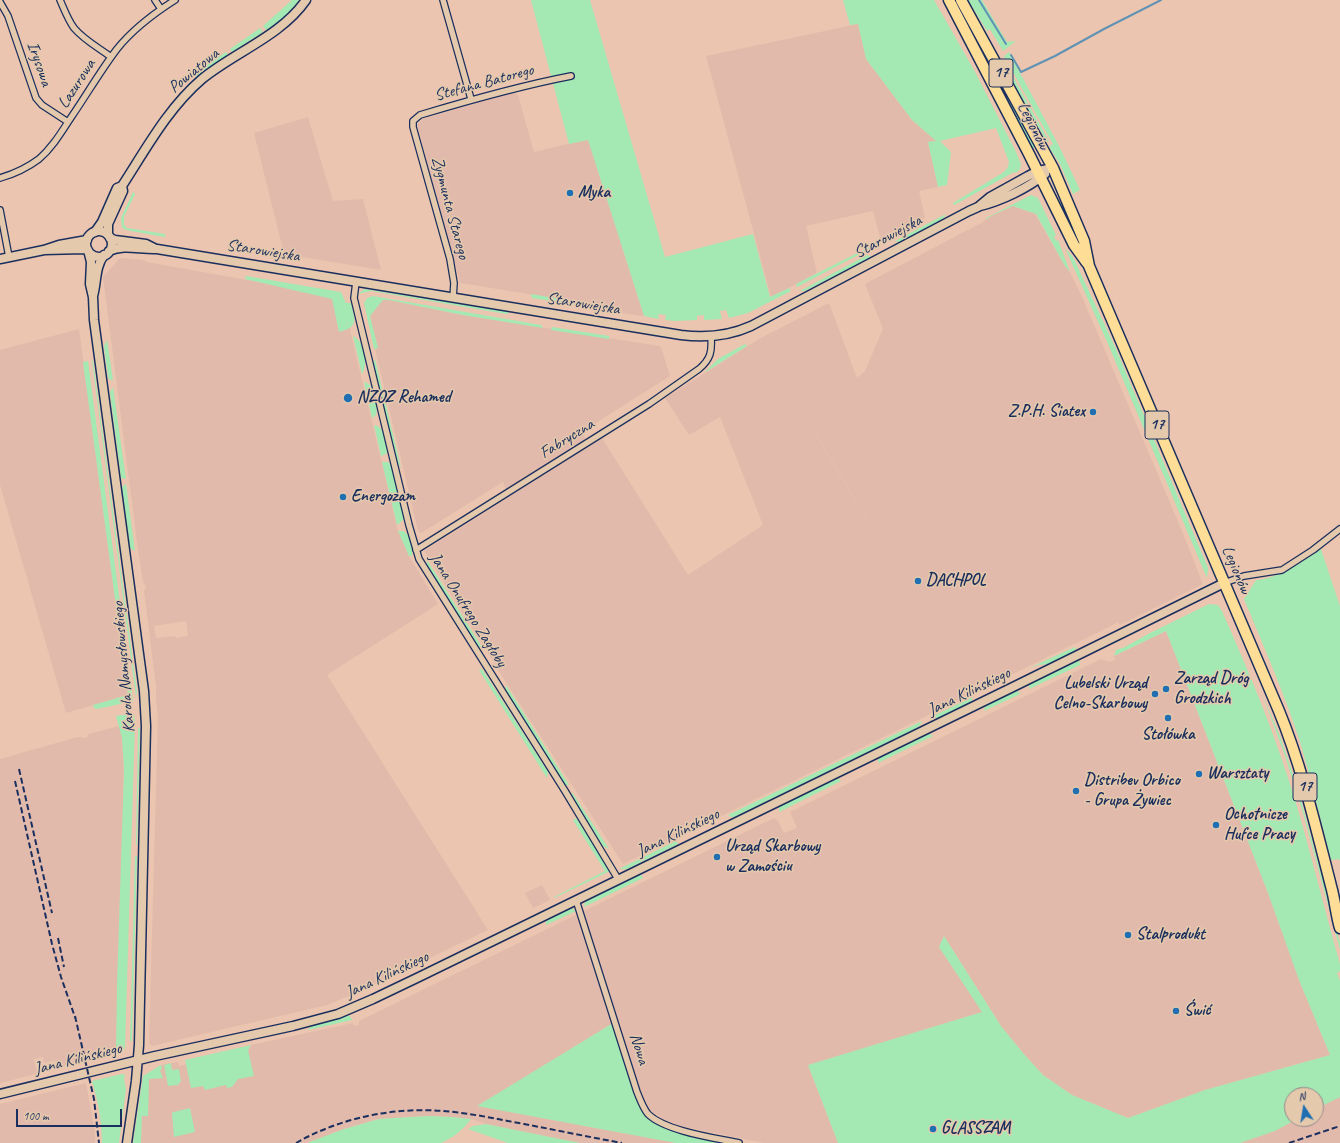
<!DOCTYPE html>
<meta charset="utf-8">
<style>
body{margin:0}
#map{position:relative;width:1340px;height:1143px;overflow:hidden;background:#ebc5af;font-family:Caveat,sans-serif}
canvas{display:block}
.north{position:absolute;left:1284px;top:1087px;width:40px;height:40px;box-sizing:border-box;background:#e5c9ac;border:1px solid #948b8d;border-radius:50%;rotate:348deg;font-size:11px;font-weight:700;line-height:16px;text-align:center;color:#1b2f5e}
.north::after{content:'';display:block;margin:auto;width:14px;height:18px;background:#1f6fb2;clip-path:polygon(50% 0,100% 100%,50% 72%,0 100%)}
.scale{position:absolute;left:16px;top:1109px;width:106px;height:18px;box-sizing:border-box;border:2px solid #1b2f5e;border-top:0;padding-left:5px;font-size:12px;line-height:14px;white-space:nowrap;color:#1b2f5e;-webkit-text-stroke:3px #e5c9ac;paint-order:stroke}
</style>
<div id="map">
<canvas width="1340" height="1143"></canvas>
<div class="north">N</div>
<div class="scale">100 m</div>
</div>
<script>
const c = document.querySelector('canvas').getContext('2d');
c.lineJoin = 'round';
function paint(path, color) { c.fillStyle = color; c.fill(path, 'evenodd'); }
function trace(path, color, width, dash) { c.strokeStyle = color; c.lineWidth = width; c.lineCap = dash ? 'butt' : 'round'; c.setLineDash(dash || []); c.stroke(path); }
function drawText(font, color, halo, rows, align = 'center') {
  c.font = font + ' Caveat,sans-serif'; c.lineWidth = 3; c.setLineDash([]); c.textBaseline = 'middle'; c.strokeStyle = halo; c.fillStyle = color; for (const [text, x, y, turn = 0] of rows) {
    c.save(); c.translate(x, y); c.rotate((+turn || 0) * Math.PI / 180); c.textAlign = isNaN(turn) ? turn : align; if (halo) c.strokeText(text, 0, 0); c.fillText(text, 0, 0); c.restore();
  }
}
const built = new Path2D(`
 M858 24 866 59 912 120 936 141 928 143 938 187 919 191 925 218 881 241 873 211 806 226 817 273 771 297 706 56Z
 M514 92 518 95 534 152 588 139 644 316 621 313 622 309 460 283 417 125 423 119Z
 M308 117 333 201 363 199 381 270 284 254 254 133Z
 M1013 206 1035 214 1065 266 1070 272 1083 299 1180 526 1203 584 1120 625 1118 622 1111 626 623 864 514 695 424 551 602 438 688 575 763 525 720 417 689 435 665 398 759 339 829 303 857 378 865 371 883 329 865 284 981 223 991 216ZM793 397 832 461 905 583Z
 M120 258 144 260 147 262 219 275 342 296 398 531 409 556 438 604 327 675 488 930 361 991 327 1005 152 1046 149 1043 158 715 156 700V687L144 590 146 588 145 584 143 582 138 550 103 277ZM186 621 188 636 176 638 175 636 156 638 154 626Z
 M382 300H389L463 315 659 346 661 347 670 376 583 431 585 440 506 490 503 482 421 533 418 531 375 349 378 348 370 316Z
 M79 329 128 695 66 713 0 485V350Z
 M1166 631 1268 893 1299 979 1330 1055 1205 1090 1128 1118 1072 1095 1043 1075 1023 1053 1001 1026 944 936 939 947 983 1012 808 1065 838 1143H764L685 1127 663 1119 651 1111 646 1105 638 1087 619 1021 613 1023 478 1106 676 1143H580L486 1124 471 1119 451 1117 428 1116 378 1119 344 1129 307 1143H141L142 1086 154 1070 161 1065 178 1062 179 1066 248 1050 251 1045 353 1023 354 1026 359 1025V1021L774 818 778 821 784 833 797 828 790 812 1101 659 1109 662 1115 660 1114 656Z
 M119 726 122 738 124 770 116 1054 57 1068 55 1060 44 1063 43 1057 34 1059 37 1074 0 1083V759L74 738 79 737 86 738 89 734Z
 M542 885 550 900 533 908 525 893Z
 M86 1083 95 1132V1143H0V1104Z
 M1340 1097V1143H1240L1275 1131 1297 1119H1316V1109Z`);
const green = new Path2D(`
 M292 0H299C291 12 279 22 266 30L263 26Z
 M531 0H590L665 257 753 234 770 297 789 288 791 291 748 313 729 318 726 310 720 311 722 319 704 320V315L697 316V320L675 321 665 320 666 315 658 314 659 319 644 316 588 140 569 144Z
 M843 0H934L974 70 1016 152 1021 164 1020 169 1016 173 1014 172 954 205 953 203 1004 172 1008 167 1009 162 996 128 940 141 951 152 947 185 938 187 928 142 936 141 912 120 866 59 858 24 850 25Z
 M968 0H982L1007 42 1016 41 1003 51 990 29 987 31Z
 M260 28 263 32 232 52 230 49Z
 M978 43H979L1037 147 1032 149Z
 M226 52 228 55 196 78 193 74Z
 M1009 52 1060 148 1080 190 1073 194 1060 164 1049 147 1053 144 1004 56Z
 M1002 57 1049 141 1047 142 1010 77Z
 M133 192 135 194 124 217V225L127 228 165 234V237L131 231 124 229 122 227 121 218Z
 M1031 195 1038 198 1056 235 1054 237 1056 241 1058 240 1070 272 1065 266 1036 214 1013 206 991 216 987 219 986 218Z
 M946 214 943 219 900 242 895 241Z
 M881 241V243L797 287 796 284Z
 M1065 248 1073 257 1116 349 1208 568 1207 578 1108 344Z
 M867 255 871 257 805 291H800Z
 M246 276 341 292 346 303H351C355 321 359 327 339 332L332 299 245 279Z
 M365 289 509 312V313L506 314 371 291 358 294Z
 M531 294 585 303 584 306 532 298Z
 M373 296 541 325 543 328 463 315 389 300H383L370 316 378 348 374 349 364 303 367 298Z
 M552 327 609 336V339L551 330Z
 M353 336C364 340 369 365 362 374Z
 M107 340 113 380H110L108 377 104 346Z
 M745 344 747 346 704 373 718 359Z
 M375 359 401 468 398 463 373 363Z
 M93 360 137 692 136 697 92 361Z
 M88 361 133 701 97 709 94 708 93 705 128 695 83 362Z
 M364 382C367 383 370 384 371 387 374 392 378 410 376 415L372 418Z
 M113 387 126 479 121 478 110 392Z
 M374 425C385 427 385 441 387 451L386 454 381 456Z
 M382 462H388L391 465 404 517 403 520 397 525Z
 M126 484 135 551 130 548 122 487Z
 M398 531H403C410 534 414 548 412 556H409Z
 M1321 549 1340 606V861L1339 859 1331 860C1321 822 1312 783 1301 745 1285 695 1264 647 1244 599L1256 580C1280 578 1302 562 1321 549Z
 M427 560 482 647H478L427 566Z
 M1209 604 1218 605 1222 611C1243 659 1264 707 1281 757 1305 825 1320 895 1340 964V971L1337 973 1340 981V1097L1316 1109V1095H1292V1119H1297L1275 1131 1240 1143H838L808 1065 982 1012 939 947 944 936 1001 1026 1023 1053 1043 1075 1072 1095 1128 1118 1205 1090 1330 1055 1299 980 1268 893 1166 631 1114 656 1116 650 1125 647 1148 634Z
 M1075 647 1076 650 1050 664 1038 665 1029 668Z
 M1079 660 1080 665 1029 689V686L1031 683Z
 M482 669 548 772 547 778 479 670Z
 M506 685 569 785H565L506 691Z
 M1018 691 1020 694 984 711 985 706 987 704 1014 692Z
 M1262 694 1280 736 1298 789 1340 943V950L1303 813 1284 753Z
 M973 697 971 702 938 718 931 717Z
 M129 714 134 715 135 723 125 1047 123 1052 116 1054 117 984 124 770 122 738 116 716Z
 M922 721 920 725 917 728 734 817H731L728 815Z
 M138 728H140L137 845H136Z
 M927 734H930L933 736 878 763V760L880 757Z
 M835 778 839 779 841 781 779 812V807L782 804Z
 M572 792 609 849 603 846 572 796Z
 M576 818 610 871 554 898V897L605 871 573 820Z
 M676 841 678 844 627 869H619Z
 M135 856H137L132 1041H130Z
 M638 875H641L643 878 584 907 585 902 587 899Z
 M569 908H571L576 911 546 925V921L548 918Z
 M344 1016H350L352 1020 308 1030 311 1026Z
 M613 1023 647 1116 728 1143H676L477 1106Z
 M251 1045 248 1050 254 1076 238 1079 232 1087 227 1088 226 1085 205 1090 203 1086 191 1088 185 1060Z
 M171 1063 172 1070 179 1069 181 1081 178 1085 168 1086 164 1065Z
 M161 1065 162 1069 160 1070 163 1078 149 1079 148 1116H142L141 1143H133L143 1076Z
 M122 1074 125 1075 124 1079 126 1089 119 1143H102C102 1122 98 1101 92 1081Z
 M190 1108 195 1132 174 1137 172 1113 174 1112Z
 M428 1116 451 1117 471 1119C462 1131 454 1137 441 1143H307L344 1129 379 1119Z
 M486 1124 580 1143H508L468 1129 473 1126Z`);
const stream = new Path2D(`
 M979 0 1006 44
 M1011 55 1021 72 1055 56 1104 29 1161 0`);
const street = new Path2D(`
 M60 0C64 9 68 20 74 28 84 40 99 48 111 57
 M155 0 161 9
 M443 0 471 99
 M0 2 8 16 36 98 42 105 68 122
 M0 178C14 174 27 168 39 159 53 147 62 131 72 116 87 94 101 70 117 49 133 29 153 14 175 0
 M0 210 9 257
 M356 282 354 298 409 525 419 559 565 791 618 879
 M453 298 454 283 450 259 413 127V121L420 115C470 100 519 86 571 76
 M416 550 649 404 699 369C711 359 712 351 711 337
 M1224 583 1244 576 1282 570 1313 550 1340 529
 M576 900 637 1092C640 1099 643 1108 648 1114 665 1131 715 1138 739 1143`);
const secondary = new Path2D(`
 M980 206C1001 201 1028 188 1045 174
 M86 244a13 13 0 1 1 26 0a13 13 0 1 1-26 0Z
 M95 232 102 222 117 188 122 186C146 149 168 108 202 79 235 52 281 36 306 0
 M108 235V224L123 191 122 186
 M110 238 115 240 146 244 154 248
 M44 250 84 249 88 250 91 262 90 284 93 297 94 320 144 691 146 726 139 1045 136 1081 127 1143
 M109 251C124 244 141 250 157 249L681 335C705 338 729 336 751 326L969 211 978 207 990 197 1028 176 1038 171 1053 168
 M0 259 44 250 59 245 87 240
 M93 296C97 282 95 267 104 255
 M0 1094 155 1056 293 1026 338 1014 373 999 419 977 1013 687 1224 583`);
const highway = new Path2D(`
 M949 0 1029 154 1074 245 1087 263
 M961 0 1053 168 1084 241 1089 266 1279 711C1302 767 1316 828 1331 886 1335 900 1336 914 1340 928`);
const rail = new Path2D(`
 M19 769 52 913
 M15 781 52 944 61 977 76 1020
 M58 938 64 967
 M75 1016 94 1099 99 1143
 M296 1143C340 1118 392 1107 443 1111 470 1113 497 1119 524 1124 556 1130 589 1137 622 1143
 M1289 1143 1340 1126`);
const markers = [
 [570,193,4,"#1f6fb2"],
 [348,398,5,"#1f6fb2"],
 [1093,412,4,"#1f6fb2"],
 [343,497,4,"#1f6fb2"],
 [918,581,4,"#1f6fb2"],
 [1166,689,4,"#1f6fb2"],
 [1155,694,4,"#1f6fb2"],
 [1168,718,4,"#1f6fb2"],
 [1199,774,4,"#1f6fb2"],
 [1076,791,4,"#1f6fb2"],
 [1216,825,4,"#1f6fb2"],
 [717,857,4,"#1f6fb2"],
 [1128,935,4,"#1f6fb2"],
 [1176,1011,4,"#1f6fb2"],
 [933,1129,4,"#1f6fb2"]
];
const shields = [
 [1001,73,24],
 [1157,425,24],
 [1305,787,24]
];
const shieldNames = [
 ["17",1001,73],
 ["17",1157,425],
 ["17",1305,787]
];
const streetNames = [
 ["Irysowa",39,64,71],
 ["Powiatowa",194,71,-40],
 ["Stefana Batorego",484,83,-15],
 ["Lazurowa",77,84,-57],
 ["Legionów",1033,126,63],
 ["Zygmunta Starego",450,208,75],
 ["Starowiejska",888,237,-28],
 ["Starowiejska",263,251,9],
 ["Starowiejska",583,304,9],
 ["Fabryczna",567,439,-32],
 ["Legionów",1236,570,67],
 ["Jana Onufrego Zagłoby",468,610,58],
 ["Karola Namysłowskiego",124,667,-95],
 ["Jana Kilińskiego",969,692,-26],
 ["Jana Kilińskiego",678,833,-26],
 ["Jana Kilińskiego",387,975,-25],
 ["Nowa",639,1049,73],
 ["Jana Kilińskiego",78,1059,-14]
];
const poiNames = [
 ["Myka",578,193],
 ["NZOZ Rehamed",357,398],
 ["Z.P.H. Siatex",1085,412,"right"],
 ["Energozam",351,497],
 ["DACHPOL",926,581],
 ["Zarząd Dróg",1174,679],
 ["Grodzkich",1174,699],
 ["Lubelski Urząd",1147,684,"right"],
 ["Celno-Skarbowy",1147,704,"right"],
 ["Stołówka",1168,735,"center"],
 ["Warsztaty",1207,774],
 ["Distribev Orbico",1084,781],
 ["- Grupa Żywiec",1084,801],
 ["Ochotnicze",1224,815],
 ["Hufce Pracy",1224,835],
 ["Urząd Skarbowy",725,847],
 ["w Zamościu",725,867],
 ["Stalprodukt",1136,935],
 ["Świć",1184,1011],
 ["GLASSZAM",941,1129]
];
paint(built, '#e2baab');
paint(green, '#a4e8b3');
trace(stream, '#5f92b4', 2);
trace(street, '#1b2f5e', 8);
trace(secondary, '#1b2f5e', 11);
trace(highway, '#1b2f5e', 13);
trace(street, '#e5c9ac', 5.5);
trace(secondary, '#e5c9ac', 8);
trace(highway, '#fedd96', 10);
trace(rail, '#1b2f5e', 2, [6, 3]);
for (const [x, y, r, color] of markers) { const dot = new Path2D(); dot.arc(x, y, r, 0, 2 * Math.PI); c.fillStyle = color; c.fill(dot); trace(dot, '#e5c9ac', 1.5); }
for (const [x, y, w] of shields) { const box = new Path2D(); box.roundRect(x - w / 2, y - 14, w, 28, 3); c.fillStyle = '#e5c9ac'; c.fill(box); trace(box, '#1b2f5e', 1); }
drawText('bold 16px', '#1b2f5e', null, shieldNames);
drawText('17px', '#1b2f5e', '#e5c9ac', streetNames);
drawText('bold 17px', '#1b2f5e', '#e5c9ac', poiNames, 'left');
</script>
